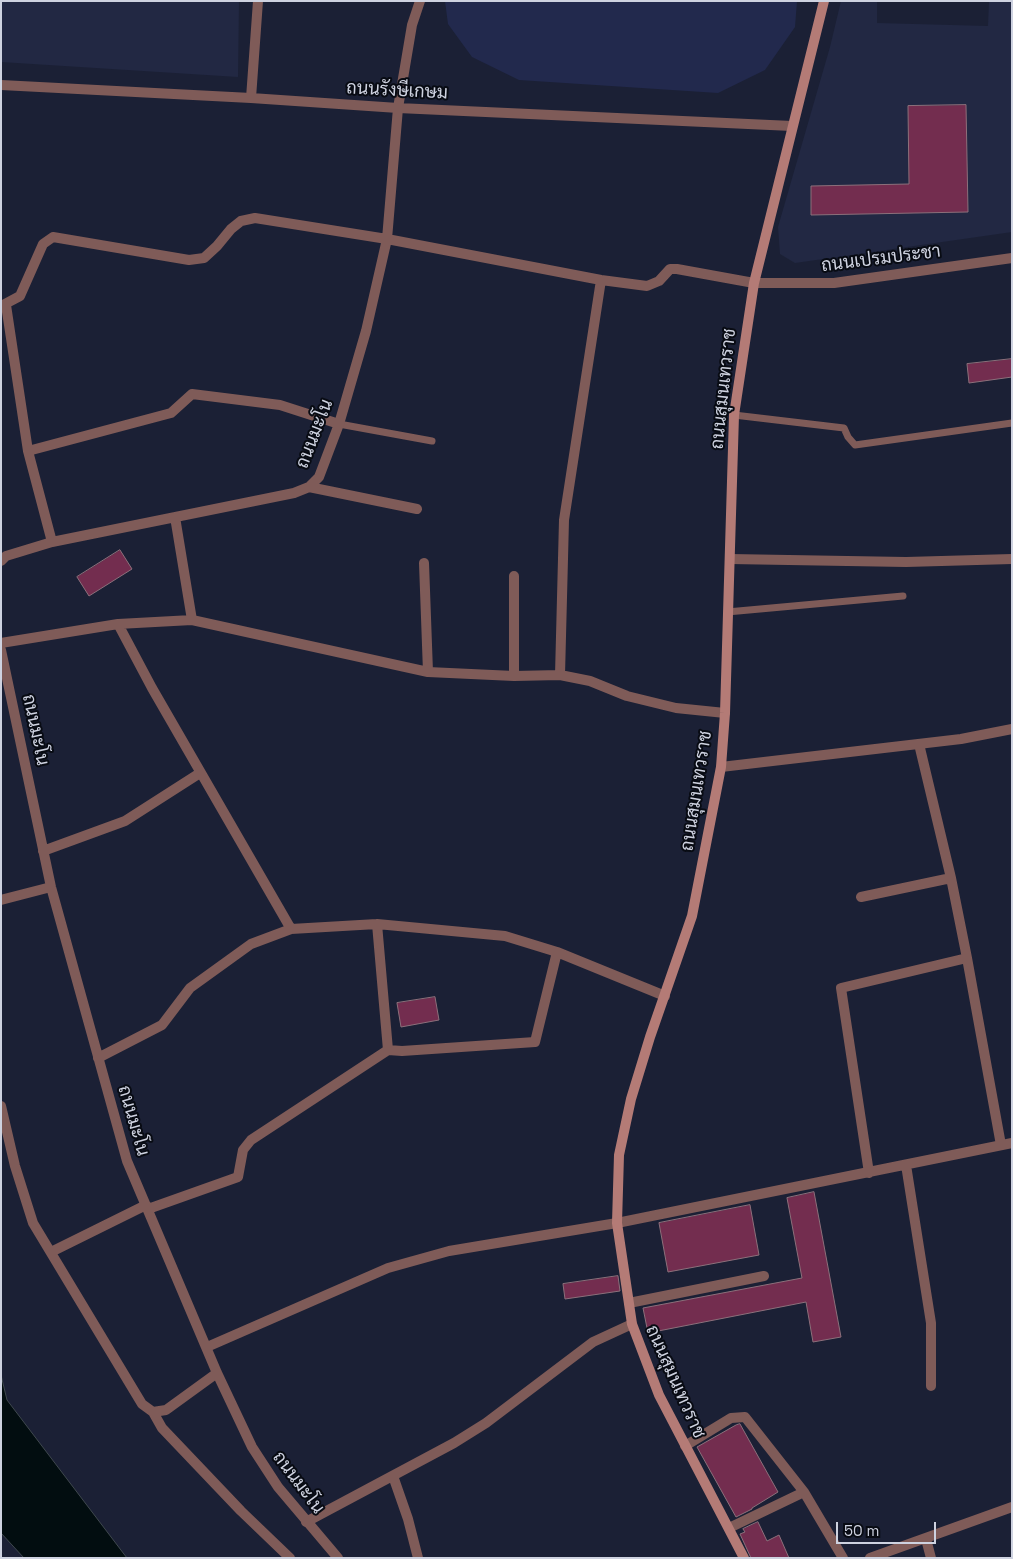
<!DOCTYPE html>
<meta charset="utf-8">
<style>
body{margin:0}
#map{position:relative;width:1013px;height:1559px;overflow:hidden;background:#1b2035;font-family:"Space Grotesk",sans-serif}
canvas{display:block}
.frame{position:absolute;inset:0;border:2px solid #ced2e0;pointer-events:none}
.scale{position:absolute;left:836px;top:1522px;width:100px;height:22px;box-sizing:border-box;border:2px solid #ced2e0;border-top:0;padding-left:6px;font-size:15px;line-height:18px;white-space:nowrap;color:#ced2e0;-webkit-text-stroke:4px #080b13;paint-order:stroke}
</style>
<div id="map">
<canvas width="1013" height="1559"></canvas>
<div class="frame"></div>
<div class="scale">50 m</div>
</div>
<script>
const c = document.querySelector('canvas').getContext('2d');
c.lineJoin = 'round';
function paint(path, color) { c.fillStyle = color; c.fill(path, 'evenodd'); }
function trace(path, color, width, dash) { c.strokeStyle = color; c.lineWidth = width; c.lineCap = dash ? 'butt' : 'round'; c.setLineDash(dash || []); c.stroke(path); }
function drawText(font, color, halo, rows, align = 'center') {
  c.font = font + ' "Space Grotesk",Sarabun,sans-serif'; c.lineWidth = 4; c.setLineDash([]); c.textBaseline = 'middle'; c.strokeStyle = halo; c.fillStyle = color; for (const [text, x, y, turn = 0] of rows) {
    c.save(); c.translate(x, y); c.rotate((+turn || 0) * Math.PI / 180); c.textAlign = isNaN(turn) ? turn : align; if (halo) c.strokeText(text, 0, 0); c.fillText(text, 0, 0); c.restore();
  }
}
const built = new Path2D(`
 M1 1H239L238 77 1 62Z
 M841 1H877V23L988 26 989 1H1012V232L795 263 780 254 778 227 830 47ZM966 105 968 212 812 215 909 184 908 106Z`);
const green = new Path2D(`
 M445 1H797L795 27 765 70 718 93 519 80 472 57 448 24Z`);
const water = new Path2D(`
 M1 1375 7 1400 127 1558H24L1 1533Z`);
const building = new Path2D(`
 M966 105 968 212 811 215V186L909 184 908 106Z
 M1012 359V377L969 383 967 364Z
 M120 550 132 569 89 596 77 577Z
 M435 997 439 1020 401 1027 397 1003Z
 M814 1192 841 1337 813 1342 806 1302 648 1333 643 1308 802 1278 787 1198Z
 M750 1205 759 1255 668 1272 659 1223Z
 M618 1276 620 1291 565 1299 563 1284Z
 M740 1424 778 1492 752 1508V1509L736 1517 697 1447 736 1425Z
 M758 1522 767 1541 779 1535 789 1558H751L740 1534 745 1532 743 1529Z`);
const lane = new Path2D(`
 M734 415 844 428 848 437 855 445 1012 423
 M339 424 432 441
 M727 612 903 596`);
const street = new Path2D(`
 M1 85 251 98 398 108 792 126
 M251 98 258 1
 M6 305 28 451 52 542
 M1 306 20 296 43 244 53 237 189 260 204 258 217 246 231 229 241 221 255 218 387 239 601 280 647 286 659 281 670 269H677L754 283H834L1012 258
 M28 451 171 413 192 394 280 405 339 424
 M309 487 417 509
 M175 517 192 620
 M730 559 906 562 1012 559
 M1 561 6 556 52 542 294 493 309 487 319 477 339 424 366 331 387 239 398 108 412 25 420 1
 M424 563 428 672
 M514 576V676
 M118 624 152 688 291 929
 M1 643 118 624 192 620 428 672 514 676 560 675 590 681 627 696 676 708 725 713
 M1 650 51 887 127 1161 217 1373 252 1447 278 1487 338 1558
 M560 675 564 520 601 280
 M919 744 951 878 967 958 1001 1145
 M721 767 961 739 1012 729
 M43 851 125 821 200 773
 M861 897 951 878
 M1 900 51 887
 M377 924 388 1050
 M98 1058 162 1025 190 988 251 944 291 929 377 924 505 936 557 952 665 996
 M1 1106 15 1166 33 1223 142 1404 153 1412 166 1410 217 1373
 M906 1165 931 1323V1386
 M869 1173 841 988 967 958
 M148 1209 238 1177 243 1150 251 1140 388 1050 402 1051 535 1042 557 952
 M51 1252 146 1205
 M629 1303 764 1276
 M207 1347 388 1268 449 1251 617 1223 1012 1143
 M153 1412 162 1428 241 1511 290 1558
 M685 1446 731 1418 745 1417 804 1492 843 1558
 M393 1476 408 1519 418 1558
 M306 1522 454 1443 486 1423 593 1342 632 1324
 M729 1528 804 1492
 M926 1539 931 1558
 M870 1558 1012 1507`);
const secondary = new Path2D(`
 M744 1558 659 1395 632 1324 617 1223 619 1155 631 1099 650 1037 692 916 721 767 725 713 734 415 754 283 824 1`);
const streetNames = [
 ["ถนนรังษีเกษม",397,91,3],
 ["ถนนเปรมประชา",881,259,-7],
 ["ถนนสุมนเทวราช",724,389,-84],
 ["ถนนมะโน",315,434,-69],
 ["ถนนมะโน",35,730,78],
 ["ถนนสุมนเทวราช",697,791,-81],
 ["ถนนมะโน",133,1121,74],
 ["ถนนสุมนเทวราช",675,1382,66],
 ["ถนนมะโน",298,1483,53]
];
paint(built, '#222843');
paint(green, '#22294d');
paint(water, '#020d10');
trace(water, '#3f484e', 1);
paint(building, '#732d4f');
trace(building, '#8c707b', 1);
trace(lane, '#7f5b58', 7);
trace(street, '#7f5b58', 10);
trace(secondary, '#b47b76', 10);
drawText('18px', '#ced2e0', '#080b13', streetNames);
</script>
